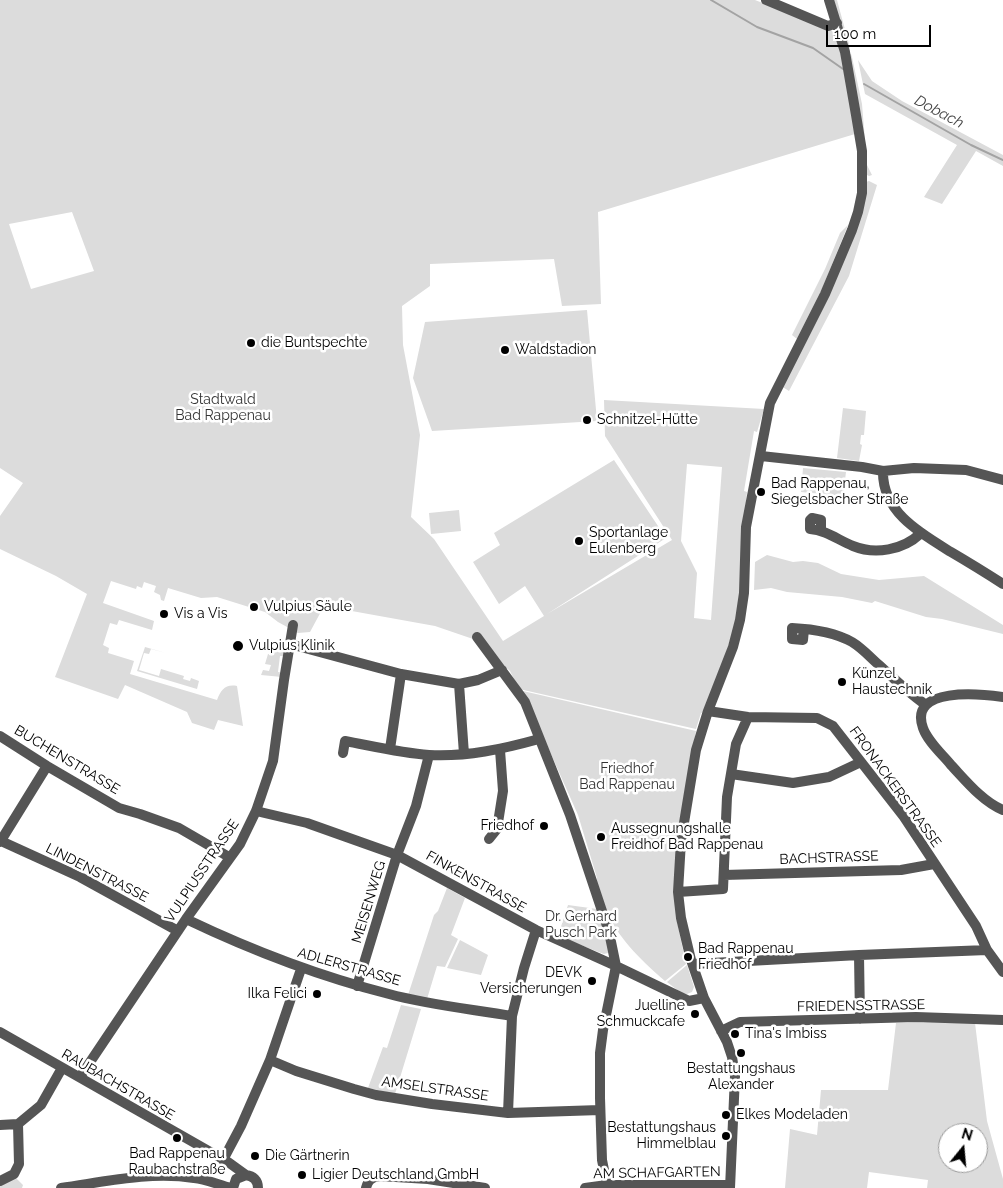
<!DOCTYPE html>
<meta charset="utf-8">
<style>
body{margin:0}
#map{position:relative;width:1003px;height:1188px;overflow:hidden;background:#fff;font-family:Raleway,sans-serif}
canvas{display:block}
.north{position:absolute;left:938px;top:1123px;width:50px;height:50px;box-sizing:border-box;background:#fff;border:1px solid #999;border-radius:50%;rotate:17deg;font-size:14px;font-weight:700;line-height:20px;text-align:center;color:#000}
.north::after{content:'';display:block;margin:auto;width:18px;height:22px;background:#000;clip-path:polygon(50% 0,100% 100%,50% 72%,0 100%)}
.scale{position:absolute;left:826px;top:25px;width:105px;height:22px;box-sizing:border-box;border:2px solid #000;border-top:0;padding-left:6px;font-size:15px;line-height:18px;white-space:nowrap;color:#000;-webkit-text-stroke:4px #fff;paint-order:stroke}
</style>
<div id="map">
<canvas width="1003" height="1188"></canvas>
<div class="north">N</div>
<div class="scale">100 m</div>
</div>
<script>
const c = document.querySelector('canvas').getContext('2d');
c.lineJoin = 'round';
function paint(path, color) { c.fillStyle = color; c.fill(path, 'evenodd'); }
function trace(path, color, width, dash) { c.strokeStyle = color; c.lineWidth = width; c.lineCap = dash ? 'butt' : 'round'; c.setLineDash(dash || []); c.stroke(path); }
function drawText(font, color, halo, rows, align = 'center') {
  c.font = font + ' Raleway,sans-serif'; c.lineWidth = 5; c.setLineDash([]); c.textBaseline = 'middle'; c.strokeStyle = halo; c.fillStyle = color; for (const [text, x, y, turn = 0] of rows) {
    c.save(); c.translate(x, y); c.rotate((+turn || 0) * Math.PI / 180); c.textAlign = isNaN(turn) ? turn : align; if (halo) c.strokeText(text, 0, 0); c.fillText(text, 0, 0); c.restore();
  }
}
const green = new Path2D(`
 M0 0H755L831 30C843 40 851 115 855 134L598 212 601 304 562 306 554 259 430 264V286L402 306 403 345 420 435 411 517 434 539 503 641 544 616 525 586 499 604 473 562 500 545 494 533 614 460 666 538 547 614 672 540 605 436 604 400 764 409 757 432 754 431 744 491 747 492 742 543 740 591 735 626 706 712 701 713 696 729 519 689 510 671 473 639 435 626 324 606 310 632 298 633 278 622 265 612 217 597 201 598 168 588 164 601 161 600 160 595 154 592 156 586 144 582 142 588 137 586 136 589 111 581 103 603 154 621 152 630 119 620 117 625 110 623 103 645 109 648 108 653 134 661 130 674 217 700C221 690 225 684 237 686L243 726 218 720 214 730 192 723 187 712 125 685 118 699 55 677 87 594 56 576 0 549V516L23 483 0 468ZM72 212 94 271 31 289 9 224ZM687 464 722 467 711 620 694 618 697 573 681 541Z
 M831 0H837L850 48 847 49Z
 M851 54 852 57 862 104 867 165 872 175 869 176 865 174 848 56Z
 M858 60 872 81 902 101 1003 155V166L976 151 942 204 924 197 957 145 865 94Z
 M869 181 877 185 849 276 789 391 781 386 799 351 866 182Z
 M848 225 822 289 797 339 792 335 825 269 840 233Z
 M587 310 597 421 432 431 413 378 425 322Z
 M843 408 866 411 864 435H861L860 444 862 445 859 461 837 458Z
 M803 468 846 472 843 496 801 492Z
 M459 510 461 531 431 534 429 513Z
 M767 555 793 562 803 561 818 563 841 574 879 580 924 576 1003 625V634L942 619 926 617 875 601 872 603 842 597 787 592 771 588 754 590 755 562Z
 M145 647 166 653 151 649 149 654 144 653 139 670 159 676 161 669 184 676 183 679 190 681 191 678 199 681 197 689 137 671Z
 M270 648 285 653V656H280L278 672 283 673 282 677 261 675 263 670 269 671 271 665 265 664 268 654H270Z
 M523 691 696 731 680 823 676 917 686 964 665 981C645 964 620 940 609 916 604 906 601 894 597 883V878L578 815Z
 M447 888 465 898 451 935 458 939 445 967 437 966 427 999 408 995 434 915 438 911Z
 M568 905 597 909 610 947 608 953 604 954 601 953 558 936Z
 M460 940 488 955 481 975 447 968Z
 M687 965 694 987 692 992 687 994 681 993 667 982Z
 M401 1005 421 1009 395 1094 368 1088 383 1047 387 1048Z
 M968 1021 975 1023 987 1121 1003 1179V1188H927L928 1180 869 1172 867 1188H785L790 1129 817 1135 821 1090H888L896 1023ZM948 1133H978V1163H948Z
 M16 1178 23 1185 22 1188H0V1183Z`);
const stream = new Path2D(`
 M711 0 757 27 813 48 843 69
 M864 84 971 145 1003 160`);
const minor = new Path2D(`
 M766 0 828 26 837 23
 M761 456 862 467 883 471 914 468 966 470 1003 480
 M883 471C882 512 920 533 951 552 968 562 986 573 1003 584
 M821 530V520L812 518 810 520V529C826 530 838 540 853 546 875 555 903 550 920 534
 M804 629 803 640 792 639V628C813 629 834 632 852 642 862 648 870 657 879 665 894 679 909 693 926 705
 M477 637 525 702 570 815 609 932 616 966 603 1030 600 1053V1098L602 1160 607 1185
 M290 644 401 674 459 684 478 680 502 670
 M459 684 464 754
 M1003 697C981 694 908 686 923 728 928 742 942 754 951 765 966 781 983 802 1003 810
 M708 711 748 717 817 718 833 726 904 817 976 926 987 950 1003 972
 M0 736 47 766 119 808 140 814 179 828 229 857
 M390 749 401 674
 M343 753 345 741C372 746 401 753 429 755 467 757 503 749 539 739
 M731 774 793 783 829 777 861 762
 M256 811 307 823 397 855 536 930 616 966 689 1001 704 998
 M489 839 497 829 503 791 500 750
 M1 841 80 877 178 931
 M0 842 47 766
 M724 875 901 870 934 864
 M678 892 723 889 727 797 736 744 748 717
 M186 919C253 951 318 976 389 994 429 1005 471 1009 512 1016
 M859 955 860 1019
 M693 964 859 955 987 950
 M357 986 397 855 416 806 429 755
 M721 1031 740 1022 916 1017 1003 1020
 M0 1032 228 1162 246 1175
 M270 1060 296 1071 354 1089 376 1095 432 1104 508 1113 600 1110
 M80 1077 186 919 240 844 256 811 273 761 284 680 293 625
 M508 1113 512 1016 524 968 536 930
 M0 1125 18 1124 41 1105 62 1068
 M223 1160 241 1126 270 1060 301 969
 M0 1181 14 1174 19 1164 18 1124
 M61 1188C104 1182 150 1171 194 1178 206 1179 219 1185 231 1188
 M233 1188 236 1179 246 1175C253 1176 258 1180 258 1188
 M366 1188C368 1180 371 1178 379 1176L428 1179 485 1188
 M585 1188 607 1185H730
 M730 1188 735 1076 732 1057 727 1042 704 998 691 960 681 918 678 892 681 841 696 750 708 711 733 647 740 620 744 593 746 527 770 403 825 294 852 230 858 212 862 193V151L856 115 845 52 829 0`);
const markers = [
 [251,343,5,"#000"],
 [505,350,5,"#000"],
 [587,420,5,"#000"],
 [761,492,5,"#000"],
 [579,541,5,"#000"],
 [254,607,5,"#000"],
 [164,614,5,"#000"],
 [238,646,6,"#000"],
 [842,682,5,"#000"],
 [544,826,5,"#000"],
 [601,837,5,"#000"],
 [688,957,5,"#000"],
 [592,981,5,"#000"],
 [317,994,5,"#000"],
 [695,1014,5,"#000"],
 [735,1034,5,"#000"],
 [741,1053,5,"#000"],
 [726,1115,5,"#000"],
 [726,1136,5,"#000"],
 [177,1138,5,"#000"],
 [255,1156,5,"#000"],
 [302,1175,5,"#000"]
];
const poiNames = [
 ["die Buntspechte",261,343],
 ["Waldstadion",515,350],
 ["Schnitzel-Hütte",597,420],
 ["Bad Rappenau,",771,484],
 ["Siegelsbacher Straße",771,500],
 ["Sportanlage",589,533],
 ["Eulenberg",589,549],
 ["Vulpius Säule",264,607],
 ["Vis a Vis",174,614],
 ["Vulpius Klinik",249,646],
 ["Künzel",852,674],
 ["Haustechnik",852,690],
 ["Friedhof",534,826,"right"],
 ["Aussegnungshalle",611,829],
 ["Freidhof Bad Rappenau",611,845],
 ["Bad Rappenau",698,949],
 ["Friedhof",698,965],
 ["DEVK",582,973,"right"],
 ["Versicherungen",582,989,"right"],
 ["Ilka Felici",307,994,"right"],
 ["Juelline",685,1006,"right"],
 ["Schmuckcafe",685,1022,"right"],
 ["Tina's Imbiss",745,1034],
 ["Bestattungshaus",741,1069,"center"],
 ["Alexander",741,1085,"center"],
 ["Elkes Modeladen",736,1115],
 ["Bestattungshaus",716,1128,"right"],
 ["Himmelblau",716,1144,"right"],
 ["Bad Rappenau",177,1154,"center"],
 ["Raubachstraße",177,1170,"center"],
 ["Die Gärtnerin",265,1156],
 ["Ligier Deutschland GmbH",312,1175]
];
const parkNames = [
 ["Stadtwald",223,400],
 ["Bad Rappenau",223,416],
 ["Friedhof",627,769],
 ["Bad Rappenau",627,785],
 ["Dr. Gerhard",581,917],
 ["Pusch Park",581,933]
];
const streetNames = [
 ["BUCHENSTRASSE",67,760,31],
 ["FRONACKERSTRASSE",895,787,54],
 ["BACHSTRASSE",829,858,-2],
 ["VULPIUSSTRASSE",202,871,-56],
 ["LINDENSTRASSE",97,873,27],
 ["FINKENSTRASSE",476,882,29],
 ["MEISENWEG",369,902,-73],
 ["ADLERSTRASSE",349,967,16],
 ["FRIEDENSSTRASSE",861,1006,-1],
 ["RAUBACHSTRASSE",118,1085,30],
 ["AMSELSTRASSE",435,1089,8],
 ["AM SCHAFGARTEN",657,1173,-1]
];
const waterNames = [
 ["Dobach",939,112,28]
];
paint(green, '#dcdcdc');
trace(stream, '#a3a3a3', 2);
trace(minor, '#555', 10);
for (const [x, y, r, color] of markers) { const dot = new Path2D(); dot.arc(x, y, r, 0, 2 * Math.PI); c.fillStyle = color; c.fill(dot); trace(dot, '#fff', 2); }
drawText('14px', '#000', '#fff', poiNames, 'left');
drawText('14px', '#333', '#fff', parkNames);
drawText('14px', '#000', '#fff', streetNames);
drawText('italic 15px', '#444', '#fff', waterNames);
</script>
